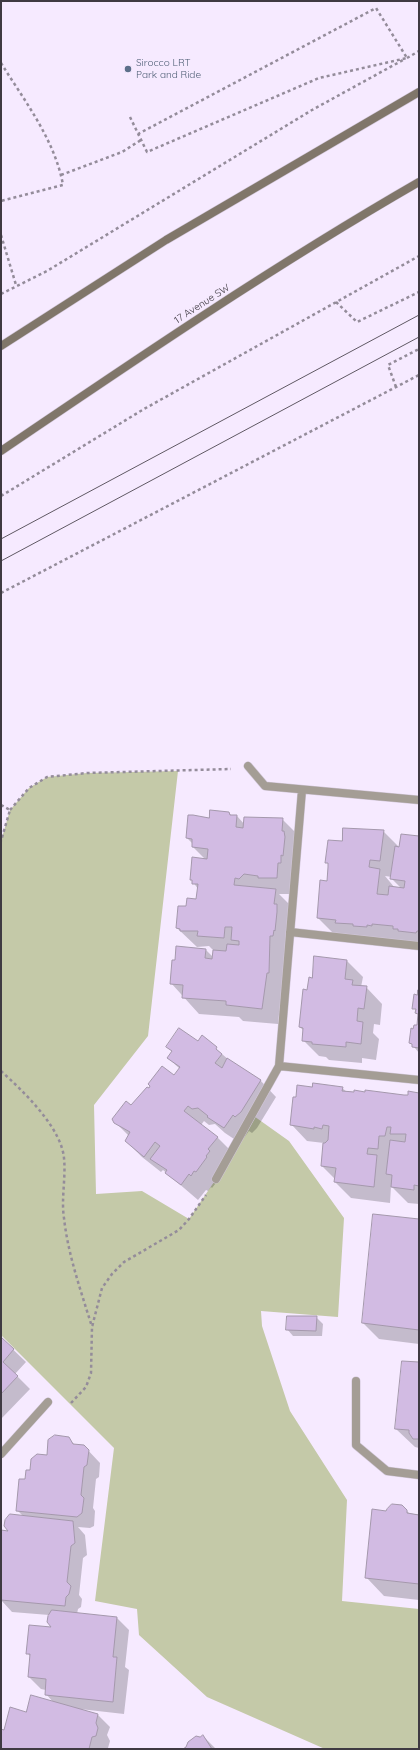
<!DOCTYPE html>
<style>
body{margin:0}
#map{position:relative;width:420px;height:1750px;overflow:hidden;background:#f6eaff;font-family:Quicksand,sans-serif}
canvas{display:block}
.frame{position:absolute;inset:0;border:2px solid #3f3a42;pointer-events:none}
</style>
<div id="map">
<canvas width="420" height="1750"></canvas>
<div class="frame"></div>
</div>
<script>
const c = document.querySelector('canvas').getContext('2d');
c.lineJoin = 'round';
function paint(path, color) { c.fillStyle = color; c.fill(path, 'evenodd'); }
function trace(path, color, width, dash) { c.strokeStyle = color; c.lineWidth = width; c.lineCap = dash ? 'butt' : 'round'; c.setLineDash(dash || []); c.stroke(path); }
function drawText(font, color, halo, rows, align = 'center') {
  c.font = font + ' Quicksand,sans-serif'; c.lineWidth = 3.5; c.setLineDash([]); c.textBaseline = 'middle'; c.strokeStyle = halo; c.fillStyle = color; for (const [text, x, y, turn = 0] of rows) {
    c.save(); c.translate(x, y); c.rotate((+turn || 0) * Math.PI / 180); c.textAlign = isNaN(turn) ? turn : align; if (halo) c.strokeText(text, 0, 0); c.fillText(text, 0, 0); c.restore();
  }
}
const green = new Path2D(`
 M178 771 148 1036 94 1105 96 1194 142 1191 189 1219 216 1179 251 1114 289 1141 344 1218 338 1317 261 1311 262 1326 290 1411 347 1500 342 1601 419 1609V1749H325L207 1697 139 1635 137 1609 95 1601 114 1448 1 1335V841L10 810 29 788 47 777 87 773Z`);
const shadow = new Path2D(`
 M229 813 232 816H237L245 825 282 819 298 835 293 894H279L291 906 278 1024 243 1021 239 1017 199 1014 171 983 206 950 213 957 214 951 209 946 197 947 177 928 187 907 197 900 198 889 191 879 205 859 193 847V844L187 838 189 817H205L210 819Z
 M383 831 400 848 419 837V947L334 934 318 918 328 882 329 865 327 862 343 842ZM385 876 392 877V879L402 889 395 888Z
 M346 960 363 977 361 987H366L382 1004 380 1025 374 1024 373 1033 379 1039 376 1060 362 1058V1063L329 1060 326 1057 319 1056 303 1040 304 1031 300 1027 313 979Z
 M419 1017V1053L410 1042 414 1030 418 1026Z
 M202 1037 229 1060 260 1080 276 1097 257 1128 252 1133 249 1131 240 1143 225 1133 215 1124 209 1125 204 1121 201 1125 217 1137 233 1153 223 1174 212 1188 211 1187 208 1191 206 1190 198 1200 163 1170 161 1172 142 1157 126 1141 129 1136 115 1122 149 1089 174 1076 180 1069 168 1058 173 1052 167 1047 198 1042Z
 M313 1088H342L347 1092 404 1096 419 1094V1204L408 1203 391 1186 390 1203 351 1198 335 1182 336 1180 322 1166 324 1143 307 1141 291 1124Z
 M419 1220V1344L379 1339 363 1323Z
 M316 1317 323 1324 322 1336H293L287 1329Z
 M1 1338 26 1362 15 1374 30 1389 1 1419Z
 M419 1363V1448L415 1447 396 1429Z
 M68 1438 76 1446H84L100 1463 99 1477 96 1479 93 1508 95 1511 94 1526 90 1528 78 1527 85 1535 87 1555 83 1558 79 1595 82 1599 81 1607 78 1609 77 1614 117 1618 129 1630 125 1667 129 1670 124 1714 80 1709 98 1715 110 1727 107 1735 110 1741 108 1748 105 1749H1V1733L27 1713 54 1703 46 1694V1690L41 1689 29 1677 31 1657 27 1653 53 1628 49 1615 12 1612 1 1600V1531L10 1532 24 1517 17 1510 31 1471Z
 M402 1506 409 1513 419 1515V1600L384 1596 366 1577 387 1513Z
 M203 1736 216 1749H185L200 1738Z`);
const building = new Path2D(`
 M210 810 229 812 230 815H237L236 827 243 828 244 817 283 818 282 831H284L285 837 283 856 281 855V863H278L277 878H258V876L244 874 239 879 235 878 234 885 276 889 274 904H277V912L275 931 274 930 273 936H270L269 973H267L262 1009 226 1005V1001L182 998 183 985 170 984 172 960H175L176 946 206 949 205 958 212 959 213 950 226 951 227 944 239 945V941L231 940 232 927H225L224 938 197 936 198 931H180V929L176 928 178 906H186L187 898 196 899 198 884H192V880H190L192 857 207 859 208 849 192 847V839L186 838 188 815H193L209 818Z
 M343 828 384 830 380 861 370 860 369 867 380 869 377 894 388 895 389 886 404 888 405 881 390 879 395 846 399 847 401 834 419 836V931H417L416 933 398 931V929H393V926L372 924V926L367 925V927L353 926V924L335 923 336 920 317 918 320 880 327 881 328 867V863H325L328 840 342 841Z
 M314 956 347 960 345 979 353 980 352 985 367 986 364 1009 358 1008 357 1021 363 1022 361 1044 346 1042V1047L312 1044V1042L302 1041 303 1028 299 1027 303 989 307 990 309 977 312 978Z
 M418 990H419V1048L412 1047V1044L409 1043 411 1028 413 1029 414 1025H417L418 1014 415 1013 416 1009H412L414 994 417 995Z
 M179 1028 198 1041 202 1035 217 1047 216 1049 222 1054 215 1063 222 1068 227 1058 261 1080 241 1112 235 1117 233 1115 224 1128 207 1117 208 1116 198 1108 192 1109 188 1106 184 1111 218 1137 208 1149 210 1151 206 1156 207 1157 196 1172 194 1171 191 1176 189 1174 181 1185 165 1173 167 1170 150 1159 160 1146 155 1142 144 1157 125 1141 130 1132 114 1123 112 1119 126 1101 131 1105 147 1087 149 1088 150 1086 148 1084 162 1066 174 1075 180 1067 167 1058 172 1051 166 1047Z
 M313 1083 343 1087 342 1091 354 1092V1090L365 1092V1090L404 1095H408V1091L419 1093V1186L414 1185V1190L391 1187 392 1175 386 1174 390 1140 405 1142 406 1134H390L391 1127H387L385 1136H379L378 1149 368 1148 367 1154 377 1155 374 1187 334 1182 336 1168 321 1166 323 1143H325L328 1140 329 1126 323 1125 322 1129 314 1127V1129L290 1125 293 1097H296L297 1085 312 1087Z
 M373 1214 419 1219V1330L362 1323Z
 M287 1316H317L316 1331 286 1330Z
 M1 1337 14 1349 3 1362 18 1376 1 1394Z
 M402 1361 419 1362V1439H413L409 1433V1430L395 1429Z
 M55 1435 69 1437 73 1444 84 1445 89 1450 87 1465 84 1467 81 1495 84 1498 82 1513 77 1517 16 1511 19 1479H25L26 1470H30L31 1459 37 1454 47 1455 48 1440Z
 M392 1504 402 1505 407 1510V1513L419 1515V1584L365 1578 372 1509 386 1511 387 1509Z
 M10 1514 73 1521 75 1543 71 1546 67 1582 71 1586 69 1594 66 1597 65 1606 1 1600V1530L8 1531 4 1526 5 1520Z
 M52 1610 117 1617 113 1657H117L113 1702 45 1695 46 1679 28 1677 30 1654H26L29 1625 51 1627 47 1622 48 1616Z
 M31 1695 98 1714 96 1723 98 1728 96 1736 92 1737 89 1749H1V1729L4 1730 10 1707 26 1712Z
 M203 1735 212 1749H183L186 1747 188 1742 196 1736 200 1737Z`);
const path = new Path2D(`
 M407 58 419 51
 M1 63C24 100 55 140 63 185L1 201
 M130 117 147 152 319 78 407 58 376 8 138 134
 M61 175 122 152 141 140
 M1 235 16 285
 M1 294 47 271 312 110 403 60
 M336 302 357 322 419 292
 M396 387 388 365 419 349
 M1 496 144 409 419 256
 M1 593 419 375
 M1 805 10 810 1 841
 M10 810 29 788 47 777 87 773 231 769
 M1 1071C23 1091 61 1127 64 1158 66 1178 61 1199 64 1218 68 1255 81 1291 92 1327
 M71 1403 86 1387 91 1373 92 1327 102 1288 112 1274 124 1262 179 1230 189 1219 206 1195`);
const lane = new Path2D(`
 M248 766 265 786 419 800
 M290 932 419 946
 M279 1066 419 1080
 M216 1179 279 1066 302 790
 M356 1381V1445L387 1471 419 1475`);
const street = new Path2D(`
 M1 1454 48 1402`);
const secondary = new Path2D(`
 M1 346 166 240 419 92
 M1 451C138 358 275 265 419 182`);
const tram = new Path2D(`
 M1 539 419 315
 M1 561 419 337`);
const markers = [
 [128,69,4,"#5c6f8a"]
];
const serviceNames = [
 ["Sirocco LRT",136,63],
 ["Park and Ride",136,75]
];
const streetNames = [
 ["17 Avenue SW",202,304,-33]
];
paint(green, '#c4c9a8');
paint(shadow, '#0003');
paint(building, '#d2bbe3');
trace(building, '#a498ac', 1);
trace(lane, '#d1c7d9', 9);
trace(street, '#d1c7d9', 9);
trace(secondary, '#d1c7d9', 9);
trace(path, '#948c9a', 2.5, [3, 3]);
trace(lane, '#a49d95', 8);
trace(street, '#a49d95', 8);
trace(secondary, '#80766a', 8);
trace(tram, '#5f5863', 1);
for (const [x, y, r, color] of markers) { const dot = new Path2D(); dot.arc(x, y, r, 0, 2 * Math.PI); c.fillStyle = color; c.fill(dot); trace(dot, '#f6eaff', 1.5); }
drawText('10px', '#4e5e75', '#f6eaff', serviceNames, 'left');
drawText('10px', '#3f3a42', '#f6eaff', streetNames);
</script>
